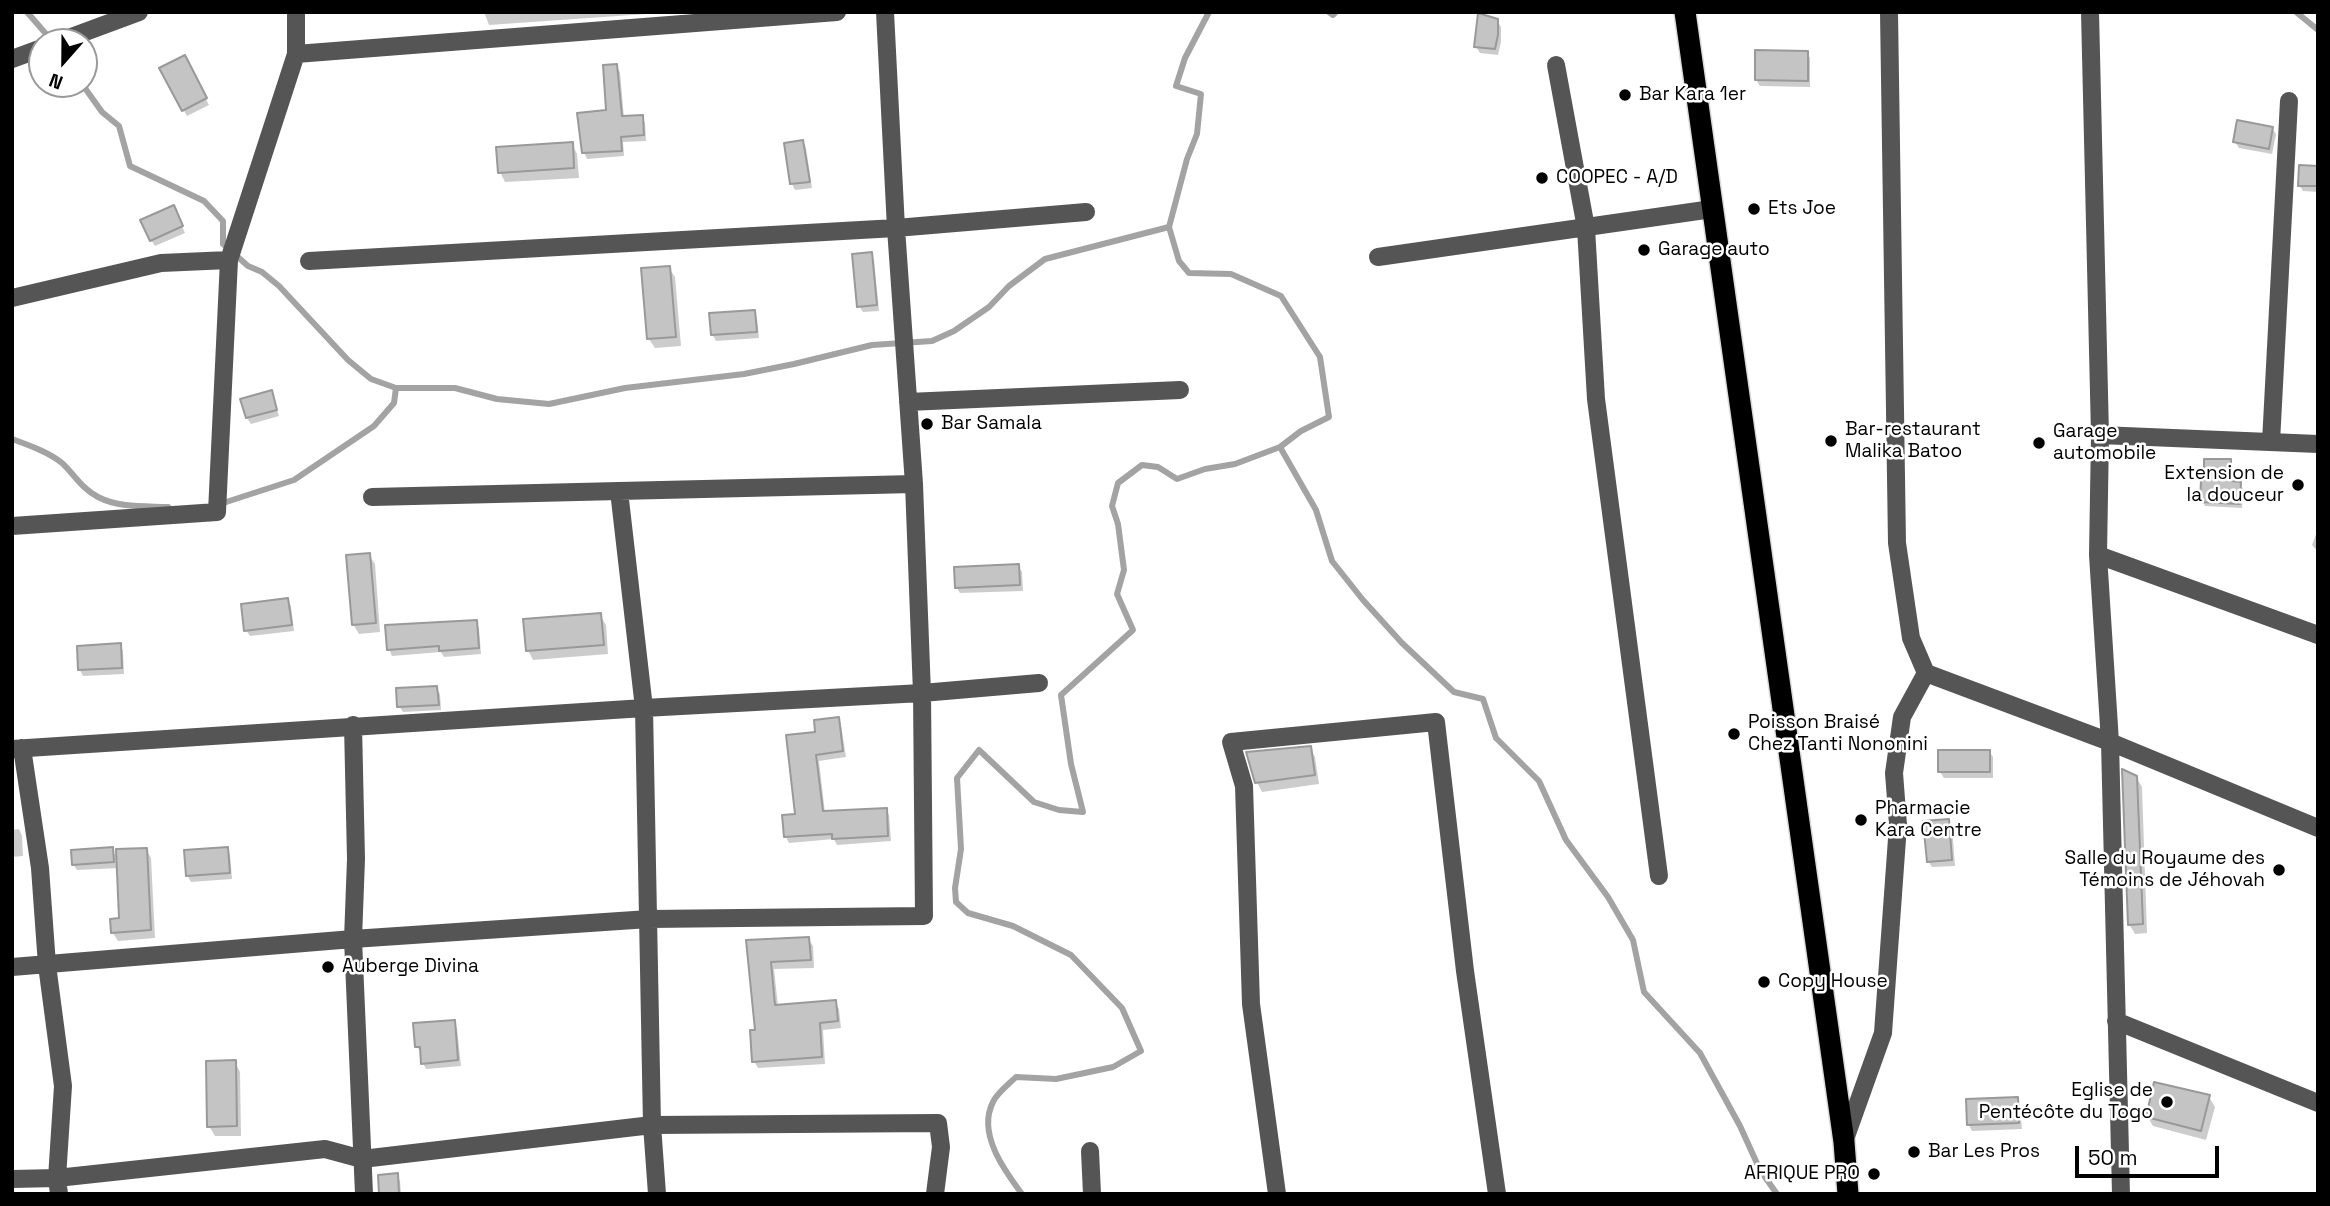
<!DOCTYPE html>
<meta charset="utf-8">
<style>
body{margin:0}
#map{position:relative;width:2330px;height:1206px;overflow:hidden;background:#fff;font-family:"Space Grotesk",sans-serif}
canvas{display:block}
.frame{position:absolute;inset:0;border:14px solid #000;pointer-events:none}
.north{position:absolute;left:28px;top:28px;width:70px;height:70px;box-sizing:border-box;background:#fff;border:2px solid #999;border-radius:50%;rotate:201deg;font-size:19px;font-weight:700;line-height:28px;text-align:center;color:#000}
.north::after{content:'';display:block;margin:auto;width:24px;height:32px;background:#000;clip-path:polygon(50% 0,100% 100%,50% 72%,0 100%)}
.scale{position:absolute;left:2075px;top:1146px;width:144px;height:32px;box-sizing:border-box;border:4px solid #000;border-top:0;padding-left:9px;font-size:21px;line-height:24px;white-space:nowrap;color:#000;-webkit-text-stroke:5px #fff;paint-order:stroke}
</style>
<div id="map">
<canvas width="2330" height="1206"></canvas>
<div class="frame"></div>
<div class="north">N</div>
<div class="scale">50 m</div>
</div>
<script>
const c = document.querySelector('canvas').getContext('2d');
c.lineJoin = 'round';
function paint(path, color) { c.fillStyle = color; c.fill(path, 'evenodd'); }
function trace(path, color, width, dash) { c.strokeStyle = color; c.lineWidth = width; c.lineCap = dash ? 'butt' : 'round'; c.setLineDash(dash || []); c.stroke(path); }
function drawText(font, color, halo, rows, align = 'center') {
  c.font = font + ' "Space Grotesk",sans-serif'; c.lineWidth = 5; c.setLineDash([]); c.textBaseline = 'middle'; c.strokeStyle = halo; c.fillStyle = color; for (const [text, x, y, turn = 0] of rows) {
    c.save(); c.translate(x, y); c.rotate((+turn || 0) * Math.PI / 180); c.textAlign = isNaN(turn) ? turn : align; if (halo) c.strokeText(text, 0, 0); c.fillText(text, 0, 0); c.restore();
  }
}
const shadow = new Path2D(`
 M484 12H675L489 25Z
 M1497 21 1501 27V42L1498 55 1480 53 1476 47Z
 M1807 52 1810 58V87L1760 86 1756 80Z
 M184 58 209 105 187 116 162 69Z
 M616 66 620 72 624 118 642 117 645 123 646 141 623 142 624 156 587 159 584 152 608 112Z
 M2272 128 2276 134 2272 154 2239 148 2235 142Z
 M803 142 806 148 812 188 795 190 792 184 786 144Z
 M572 144 577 154 579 178 505 182 500 172Z
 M2318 168V192L2303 191 2299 185Z
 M176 213 185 233 155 246 151 240Z
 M871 254 874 260 879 311 863 312 859 306Z
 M669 268 675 277 681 346 655 348 649 339Z
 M754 312 757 318 759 338 716 341 713 335Z
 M271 392 279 416 251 424 247 418Z
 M2230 460 2233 465V483L2240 484 2243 489 2242 508 2205 506 2202 501Z
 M2318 529V552L2312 545Z
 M369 555 375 564 380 632 359 634 353 624Z
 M1018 566 1022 572 1023 591 960 593 956 587Z
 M287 600 291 606 294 631 250 636 246 630Z
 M600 615 606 625 608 654 533 660 528 650Z
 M476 622 479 628 481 654 444 657 441 652 392 656 389 649Z
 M120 645 123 651 124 674 83 676 80 670Z
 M436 687 440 694 441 710 403 712 399 706Z
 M838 719 841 725 846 757 819 761 825 813 886 809 889 815 891 841 837 845 834 839 789 843 786 837 797 815 817 733Z
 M1310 748 1315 757 1319 784 1262 792 1257 782Z
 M1989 751 1993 757V778H1944L1940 772Z
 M2136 777 2142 787 2147 933 2135 934 2129 924Z
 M1948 821 1952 827 1955 866 1932 867 1928 861Z
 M19 829 22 836 23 856 12 857V830Z
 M112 849 119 861 146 849 151 858 155 938 118 941 113 933 121 920 119 868 77 870 73 864Z
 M227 849 230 855 232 879 191 882 187 875Z
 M808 939 813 946 814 968 774 969 778 1006 835 1002 839 1009 841 1028 823 1030 825 1064 758 1068 754 1061 756 1031 748 941Z
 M454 1022 457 1028 461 1066 426 1069 423 1063 422 1053 416 1046Z
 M235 1062 240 1072 241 1136H215L209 1126Z
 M2209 1097 2215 1107 2206 1140 2153 1126 2147 1116Z
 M2017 1099 2020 1105 2022 1129 1972 1131 1969 1125Z
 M397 1175 400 1181 401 1194H381Z`);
const stream = new Path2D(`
 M27 12 53 42
 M1329 12 1333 15 1336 12
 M2296 12 2318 30
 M82 84 102 112 119 126 130 166 204 201 223 221V244L248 266 262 272 279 286 348 360 371 379 396 388H455L497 399 549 404 625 388 744 374 794 364 872 345 932 341 954 331 989 307 1009 286 1045 259 1169 227
 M12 439C28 445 49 452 62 463 74 474 82 489 98 497 119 508 145 506 168 507
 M1280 447 1316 510 1332 561 1363 600 1402 643 1454 692 1483 699 1496 738 1539 781 1566 840 1608 897 1633 940 1644 992 1700 1053 1740 1126 1760 1170 1777 1194
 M220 504 294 480 374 426 394 403 396 388
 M1022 1194C1004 1170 977 1133 993 1102 997 1093 1009 1084 1016 1077L1056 1079 1113 1067 1141 1051 1122 1008 1071 955 1013 926 968 913 956 902 955 888 961 849 957 778 979 750 1034 802 1059 810 1083 812 1071 764 1061 695 1133 630 1117 594 1124 570 1118 524 1112 506 1118 483 1142 465 1158 467 1177 479 1205 469 1235 464 1280 447 1301 431 1329 417 1320 357 1281 296 1231 274 1189 273 1179 261 1169 227 1187 159 1197 134 1201 94 1176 86 1185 58 1209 12`);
const building = new Path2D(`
 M1478 13 1498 19V35L1495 49 1474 47Z
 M1755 50 1808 51V81L1755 80Z
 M185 55 207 98 182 111 159 68Z
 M617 64 622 116 643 115 644 135 621 137 622 151 582 153 577 113 606 110 603 65Z
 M2237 120 2273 127 2269 149 2233 142Z
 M803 140 810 182 790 184 784 143Z
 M573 142 574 168 498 173 496 147Z
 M2299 165 2318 166V186H2298Z
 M174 205 183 226 150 241 140 220Z
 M872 252 877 305 857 307 852 254Z
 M670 266 676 337 647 339 641 268Z
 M755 310 757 332 711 335 709 313Z
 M272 390 277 410 246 418 240 399Z
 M2204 459H2231V481L2241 482 2240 504 2200 502 2201 480H2204Z
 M370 553 376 623 352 625 346 555Z
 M1019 564 1020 585 955 588 954 567Z
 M288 598 292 625 244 631 241 604Z
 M601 613 604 645 526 651 523 619Z
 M477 620 479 648 439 651V646L387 650 385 625Z
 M121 643 122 668 78 670 77 646Z
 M437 686 439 705 397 707 396 688Z
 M839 717 843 751 816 755 823 811 887 808 888 836 832 839V834L784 837 782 815 795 814 786 735 815 732 814 720Z
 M1311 746 1315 775 1255 783 1246 752Z
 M1938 750H1990V772H1938Z
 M2122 769 2137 776 2143 924 2128 925Z
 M1949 819 1952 860 1927 862 1923 821Z
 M113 847 114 862 72 865 71 850Z
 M228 847 230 873 186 876 184 850Z
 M147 848 151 930 111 933 110 919 119 918 116 849Z
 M809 937 811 960 771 962 775 1005 836 1000 838 1021 820 1023 822 1057 752 1062 750 1030H755L746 940Z
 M455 1020 458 1060 421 1064 420 1047H415L413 1023Z
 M236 1060 237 1126 207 1127 206 1061Z
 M2154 1082 2210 1095 2201 1131 2146 1117Z
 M2018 1097 2019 1123 1967 1125 1966 1099Z
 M398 1173 399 1194H379L378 1175Z`);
const minor = new Path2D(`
 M885 12 896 228 914 484 922 693 1039 683
 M2090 12 2100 435 2098 555 2110 742 2121 1194
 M58 42 139 12
 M296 54 837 12
 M12 59 42 48
 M1556 65 1586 228 1596 399 1659 876
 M1378 257 1712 209
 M309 261 896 228 1086 212
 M12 298 161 263 229 260
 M908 402 1180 390
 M2100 435 2318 444
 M2271 442 2289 101
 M619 491 914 484
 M12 526 217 512 229 260 296 54V12
 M2098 555 2318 635
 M1926 673 2110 742 2318 828
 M353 725 356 859 353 939 364 1194
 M22 748 40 868 47 965 63 1086 57 1178 59 1194
 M12 749 644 708 619 491 372 497
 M12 967 353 939 649 919 924 916 922 693 644 708 652 1125 657 1194
 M2116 1021 2318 1103
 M1844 1142 1883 1033 1898 825 1894 773 1902 717 1926 673 1911 638 1897 543 1889 12
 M1090 1151 1092 1194
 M12 1179 57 1178 325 1149 362 1159 652 1125 938 1123 941 1147 935 1194
 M1277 1194 1251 1004 1244 786 1231 742 1436 722 1465 971 1497 1194`);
const highway = new Path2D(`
 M1685 12 1844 1142 1848 1194`);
const markers = [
 [1625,95,7,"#000"],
 [1542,178,7,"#000"],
 [1754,209,7,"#000"],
 [1644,250,7,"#000"],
 [927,424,7,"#000"],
 [1831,441,7,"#000"],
 [2039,443,7,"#000"],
 [2298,485,7,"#000"],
 [1734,734,7,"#000"],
 [1861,820,7,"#000"],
 [2279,870,7,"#000"],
 [328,967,7,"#000"],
 [1764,982,7,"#000"],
 [2167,1102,7,"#000"],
 [1914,1152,7,"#000"],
 [1874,1174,7,"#000"]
];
const poiNames = [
 ["Bar Kara 1er",1639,95],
 ["COOPEC - A/D",1556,178],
 ["Ets Joe",1768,209],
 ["Garage auto",1658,250],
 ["Bar Samala",941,424],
 ["Bar-restaurant",1845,430],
 ["Malika Batoo",1845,452],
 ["Garage",2053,432],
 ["automobile",2053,454],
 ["Extension de",2284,474,"right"],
 ["la douceur",2284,496,"right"],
 ["Poisson Braisé",1748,723],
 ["Chez Tanti Nononini",1748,745],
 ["Pharmacie",1875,809],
 ["Kara Centre",1875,831],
 ["Salle du Royaume des",2265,859,"right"],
 ["Témoins de Jéhovah",2265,881,"right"],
 ["Auberge Divina",342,967],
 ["Copy House",1778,982],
 ["Eglise de",2153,1091,"right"],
 ["Pentécôte du Togo",2153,1113,"right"],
 ["Bar Les Pros",1928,1152],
 ["AFRIQUE PRO",1860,1174,"right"]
];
paint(shadow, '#0003');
trace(stream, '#a3a3a3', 6);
paint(building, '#c4c4c4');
trace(building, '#999', 2);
trace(highway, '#dbdbdb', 24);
trace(minor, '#555', 18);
trace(highway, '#000', 21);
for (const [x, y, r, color] of markers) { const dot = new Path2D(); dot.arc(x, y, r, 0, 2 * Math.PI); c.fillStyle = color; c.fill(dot); trace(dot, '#fff', 2.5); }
drawText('19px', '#000', '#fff', poiNames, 'left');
</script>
